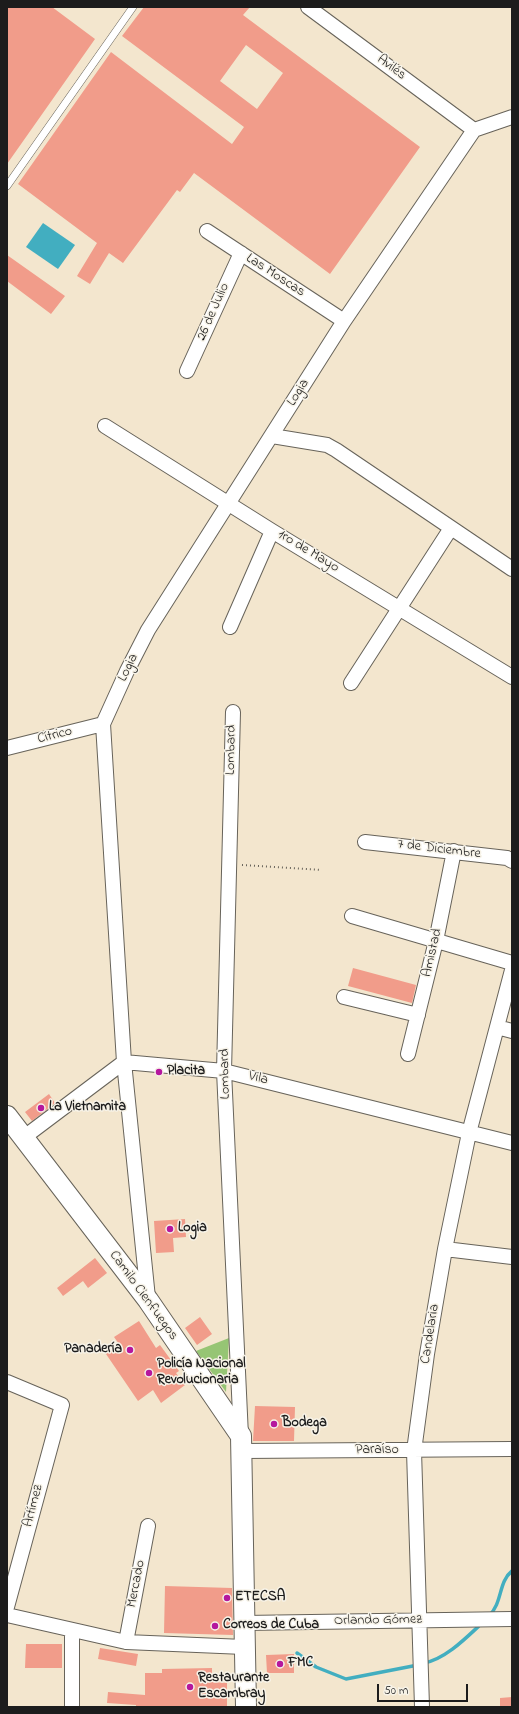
<!DOCTYPE html>
<meta charset="utf-8">
<style>
body{margin:0}
#map{position:relative;width:519px;height:1714px;overflow:hidden;background:#f3e6ce;font-family:"Indie Flower",sans-serif}
canvas{display:block}
.frame{position:absolute;inset:0;border:8px solid #1c1c1c;pointer-events:none}
.scale{position:absolute;left:377px;top:1684px;width:91px;height:18px;box-sizing:border-box;border:2px solid #1c1c1c;border-top:0;padding-left:5px;font-size:12px;line-height:14px;white-space:nowrap;color:#1c1c1c;-webkit-text-stroke:3px #f7f3e8;paint-order:stroke}
</style>
<div id="map">
<canvas width="519" height="1714"></canvas>
<div class="frame"></div>
<div class="scale">50 m</div>
</div>
<script>
const c = document.querySelector('canvas').getContext('2d');
c.lineJoin = 'round';
function paint(path, color) { c.fillStyle = color; c.fill(path, 'evenodd'); }
function trace(path, color, width, dash) { c.strokeStyle = color; c.lineWidth = width; c.lineCap = dash ? 'butt' : 'round'; c.setLineDash(dash || []); c.stroke(path); }
function drawText(font, color, halo, rows, align = 'center') {
  c.font = font + ' "Indie Flower",sans-serif'; c.lineWidth = 3; c.setLineDash([]); c.textBaseline = 'middle'; c.strokeStyle = halo; c.fillStyle = color; for (const [text, x, y, turn = 0] of rows) {
    c.save(); c.translate(x, y); c.rotate((+turn || 0) * Math.PI / 180); c.textAlign = isNaN(turn) ? turn : align; if (halo) c.strokeText(text, 0, 0); c.fillText(text, 0, 0); c.restore();
  }
}
const green = new Path2D(`
 M229 1338 226 1392 196 1351Z`);
const water = new Path2D(`
 M43 223 75 245 58 269 26 247Z`);
const stream = new Path2D(`
 M489 1616C503 1602 498 1582 512 1571
 M297 1653 316 1667 346 1679 418 1665
 M424 1663C445 1659 465 1639 481 1624`);
const building = new Path2D(`
 M7 7H52L95 39 7 164Z
 M144 7H250L243 15 420 147 330 274 194 173 180 192 177 190 123 263 109 253 90 284 77 276 97 243 18 184 111 52 232 144 244 127 122 36ZM246 45 283 73 257 109 220 81Z
 M7 255 65 296 51 314 7 281Z
 M353 968 416 985 412 1003 348 986Z
 M49 1094 55 1103 32 1121 25 1112Z
 M185 1219 186 1237 173 1238 174 1252 156 1253 154 1221Z
 M95 1258 107 1273 88 1288 83 1281 63 1296 57 1288Z
 M200 1317 212 1334 197 1345 185 1328Z
 M139 1321 156 1348 160 1345 179 1371 176 1373 185 1385 161 1403 153 1390 138 1401 106 1354 119 1344 114 1337Z
 M255 1406 295 1407 294 1441H253Z
 M165 1586 232 1588 233 1635 164 1633Z
 M26 1644H62V1668H25Z
 M100 1648 138 1654 136 1666 98 1659Z
 M294 1654V1673H267L266 1655Z
 M212 1668V1682L227 1683V1707H136V1705L107 1703 108 1692 145 1695V1673H162V1669Z
 M512 1697V1707H500V1698Z`);
const path = new Path2D(`
 M242 865 321 870`);
const lane = new Path2D(`
 M7 186 133 7`);
const street = new Path2D(`
 M308 7 474 130
 M474 130 512 117
 M207 231 344 321
 M187 371 241 253
 M105 426 272 531 512 677
 M272 436 327 445 336 450 512 569
 M230 627 272 531
 M351 683 451 528
 M233 712 224 1071 241 1436
 M7 748 103 724
 M365 842 507 858 512 861
 M352 916 512 963
 M344 997 418 1015
 M497 1027 512 1031
 M408 1054 436 941 454 851
 M23 1138 124 1062 224 1071 512 1143
 M445 1249 512 1257
 M148 1298 124 1062 103 724 127 671 148 630 344 321 474 130
 M7 1382 62 1405 7 1607
 M243 1451 512 1449
 M7 1615 126 1642 244 1647
 M244 1623 512 1619
 M72 1631V1707
 M126 1642 148 1526
 M422 1707 414 1451 427 1354 445 1249 469 1133 512 970`);
const secondary = new Path2D(`
 M7 1116 148 1300 241 1436 246 1707`);
const markers = [
 [159,1072,4,"#b5179e"],
 [41,1108,4,"#b5179e"],
 [170,1229,4,"#b5179e"],
 [130,1350,4,"#b5179e"],
 [149,1373,4,"#b5179e"],
 [274,1424,4,"#b5179e"],
 [227,1598,4,"#b5179e"],
 [215,1626,4,"#b5179e"],
 [280,1664,4,"#b5179e"],
 [190,1687,4,"#b5179e"]
];
const streetNames = [
 ["Avilés",391,68,37],
 ["Las Moscas",275,276,33],
 ["26 de Julio",214,312,-66],
 ["Logia",299,393,-58],
 ["1ro de Mayo",308,552,31],
 ["Logia",129,668,-64],
 ["Cítrico",55,736,-14],
 ["Lombard",232,750,-89],
 ["7 de Diciembre",439,850,7],
 ["Amistad",433,953,-77],
 ["Lombard",226,1074,-91],
 ["Vila",258,1079,14],
 ["Camilo Cienfuegos",143,1296,54],
 ["Candelaria",431,1334,-81],
 ["Paraíso",377,1451],
 ["Artímez",34,1506,-75],
 ["Mercado",137,1584,-79],
 ["Orlando Gómez",378,1621,-1]
];
const poiNames = [
 ["Placita",167,1072],
 ["La Vietnamita",49,1108],
 ["Logia",178,1229],
 ["Panadería",122,1350,"right"],
 ["Policía Nacional",157,1365],
 ["Revolucionaria",157,1381],
 ["Bodega",282,1424],
 ["ETECSA",235,1598],
 ["Correos de Cuba",223,1626],
 ["FMC",288,1664],
 ["Restaurante",198,1679],
 ["Escambray",198,1695]
];
paint(green, '#96c574');
paint(water, '#42aec0');
trace(stream, '#42aec0', 3.5);
paint(building, '#f19c8a');
trace(lane, '#67635a', 8);
trace(street, '#67635a', 16);
trace(secondary, '#67635a', 22);
trace(path, '#67635a', 2, [1, 3]);
trace(lane, '#fff', 7);
trace(street, '#fff', 14);
trace(secondary, '#fff', 20);
for (const [x, y, r, color] of markers) { const dot = new Path2D(); dot.arc(x, y, r, 0, 2 * Math.PI); c.fillStyle = color; c.fill(dot); trace(dot, '#f7f3e8', 1.5); }
drawText('14px', '#1c1c1c', '#f7f3e8', streetNames);
drawText('bold 14px', '#1c1c1c', '#f7f3e8', poiNames, 'left');
</script>
